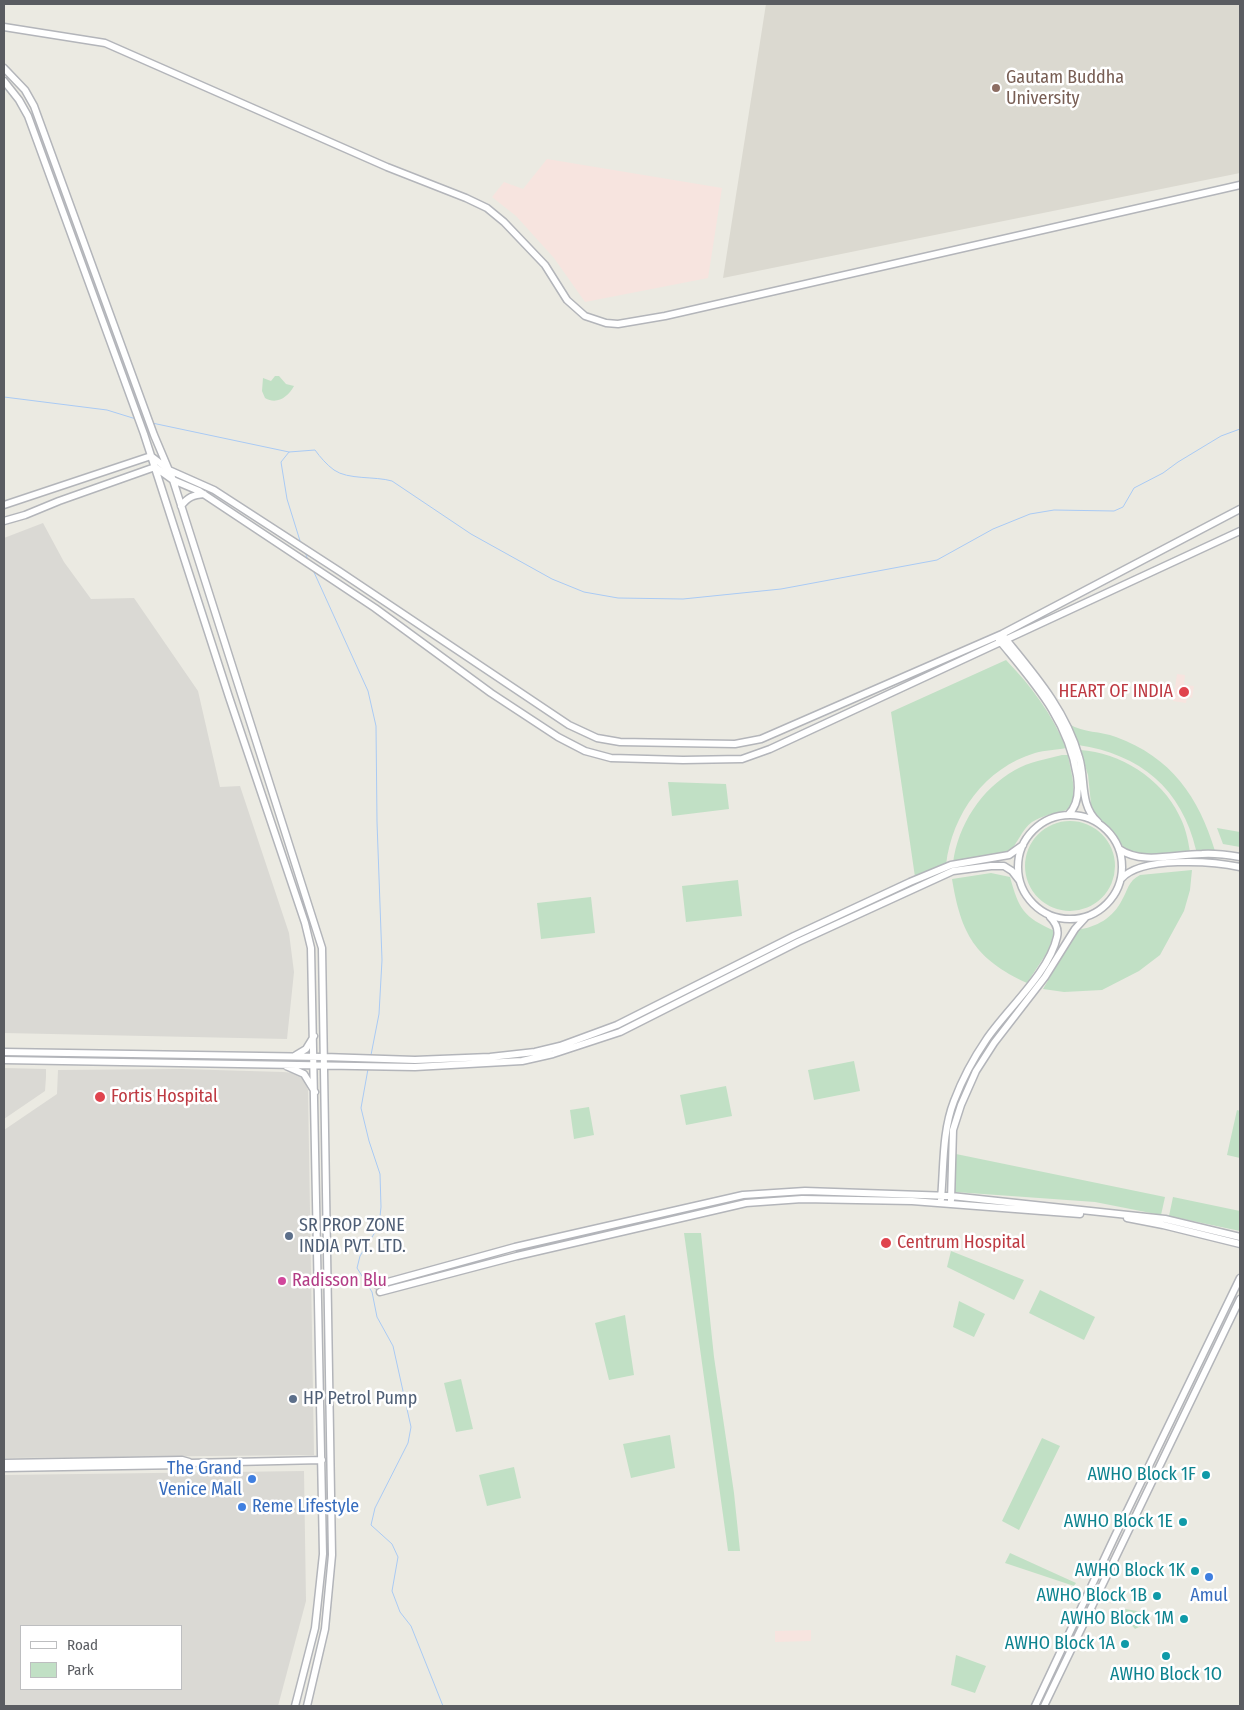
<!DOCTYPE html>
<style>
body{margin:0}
#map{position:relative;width:1244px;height:1710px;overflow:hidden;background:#ebeae2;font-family:"Fira Sans Condensed",sans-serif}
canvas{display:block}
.frame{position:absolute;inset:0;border:5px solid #5a5c61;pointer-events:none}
.legend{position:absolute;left:20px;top:1625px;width:162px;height:65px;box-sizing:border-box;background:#fff;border:1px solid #bdbec0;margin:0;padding:6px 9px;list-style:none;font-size:15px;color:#5a5c61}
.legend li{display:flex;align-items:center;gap:10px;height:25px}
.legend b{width:25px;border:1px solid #bdbec0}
</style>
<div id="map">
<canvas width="1244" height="1710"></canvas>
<div class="frame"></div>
<ul class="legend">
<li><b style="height:6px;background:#fff"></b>Road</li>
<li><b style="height:14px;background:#c1e0c5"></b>Park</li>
</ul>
</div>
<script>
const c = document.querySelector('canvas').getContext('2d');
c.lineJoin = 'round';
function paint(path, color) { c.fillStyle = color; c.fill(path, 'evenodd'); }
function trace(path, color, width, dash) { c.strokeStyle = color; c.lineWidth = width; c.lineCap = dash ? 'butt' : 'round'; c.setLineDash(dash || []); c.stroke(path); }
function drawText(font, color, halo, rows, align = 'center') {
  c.font = font + ' "Fira Sans Condensed",sans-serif'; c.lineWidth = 5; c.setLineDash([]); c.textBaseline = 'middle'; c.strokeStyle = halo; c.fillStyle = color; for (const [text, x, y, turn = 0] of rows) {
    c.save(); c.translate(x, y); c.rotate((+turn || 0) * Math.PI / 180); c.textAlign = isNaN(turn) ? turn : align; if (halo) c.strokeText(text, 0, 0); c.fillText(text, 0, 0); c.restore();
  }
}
const industrial = new Path2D(`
 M43 523 64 562 91 599 134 598 198 691 220 787 240 786 289 933 294 972 287 1039 4 1033V538Z
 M4 1068 46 1069V1077L45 1091 4 1119Z
 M181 1069 283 1072 296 1073 304 1080 308 1090 314 1455 4 1458V1130L57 1094 58 1070Z
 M304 1471 306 1601 278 1706H4V1475ZM21 1626H181V1689H21Z`);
const education = new Path2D(`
 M766 4H1240V173L723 278Z`);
const medical = new Path2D(`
 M547 159 722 188 708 278 585 302 554 258 516 216 492 197 504 182 523 189Z
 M1177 674 1185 675 1184 685 1194 686 1192 698 1187 697 1186 703 1173 701Z
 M811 1630V1641L775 1642V1631Z`);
const green = new Path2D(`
 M275 376H279L286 384 294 386C288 397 277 405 265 398L262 391 263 378 271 381Z
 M1006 660C1032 687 1052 714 1066 748 1056 750 1045 750 1035 753 985 768 952 814 946 865L915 877 891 712Z
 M1069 724C1084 733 1100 731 1116 737 1171 757 1199 797 1215 851L1196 850C1182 789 1140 754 1078 745Z
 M1080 750C1120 752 1162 779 1179 815 1185 826 1188 839 1190 852L1141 855 1126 851 1112 831 1092 813 1088 775Z
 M1062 755H1068C1070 768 1081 805 1066 810 1054 814 1043 815 1032 822 1021 830 1018 844 1008 853L953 863C958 825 981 789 1015 770 1029 762 1046 759 1062 755Z
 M668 782 726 784 729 809 672 816Z
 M1025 866a45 45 0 1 1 90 0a45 45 0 1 1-90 0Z
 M1217 828 1240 832V847L1223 844Z
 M1192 870 1190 890 1184 911 1160 955 1139 971 1102 990 1064 992 1043 989 1077 930C1097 927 1113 918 1122 900 1128 890 1128 881 1140 875Z
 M991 873 1010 877C1019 909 1023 917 1055 931L1048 951 1027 983C975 959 961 934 952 879Z
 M738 880 742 916 686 922 682 886Z
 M591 897 595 933 541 939 537 903Z
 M854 1061 860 1091 814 1100 808 1070Z
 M726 1086 732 1116 686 1125 680 1095Z
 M589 1107 594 1135 574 1139 570 1110Z
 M1237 1110 1240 1111V1158L1227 1155Z
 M956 1154 1165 1197 1161 1215 1095 1202 955 1192Z
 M1173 1197 1240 1211V1231L1169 1216Z
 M684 1233H701L714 1357 734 1493 740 1551H728Z
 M951 1251 1024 1280 1014 1300 947 1267Z
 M1040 1290 1095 1317 1084 1340 1029 1313Z
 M959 1301 985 1314 974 1337 953 1327Z
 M625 1315 634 1375 609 1380 595 1323Z
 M461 1379 473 1429 456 1432 444 1383Z
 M670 1435 675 1468 631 1478 623 1444Z
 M1042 1438 1060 1446 1019 1530 1002 1521Z
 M514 1467 521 1498 487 1506 479 1475Z
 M1010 1553 1076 1583 1074 1586 1005 1563Z
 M1125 1609 1149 1613 1143 1627 1141 1626 1135 1629 1122 1614Z
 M956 1655 986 1666 975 1693 951 1685Z`);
const stream = new Path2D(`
 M4 397 107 410 136 419
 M152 423 289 452
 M301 544 287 499 281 462 289 452 315 450C320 457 327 465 334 470 348 480 375 476 392 481L471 534 552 579 584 592 618 598 683 599 781 589 937 560 993 529 1030 514 1054 510 1114 511 1123 507 1134 488 1163 473 1178 462 1221 436 1240 429
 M305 552 308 560
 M313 570 368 691 376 726 377 822 382 960 379 1014 371 1055
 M368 1069 361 1108 369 1141 380 1174 381 1207 379 1226 360 1256 357 1268 372 1292 377 1317 393 1346 411 1427 408 1443 375 1508 371 1525 392 1544 398 1557 392 1591 400 1612 411 1626 443 1706`);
const secondary = new Path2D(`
 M4 27 105 43 387 167 466 198 487 208 504 222 545 265 567 300 585 316 606 323 618 324 665 316 1240 185
 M4 68 25 90 34 106 154 435 173 480 322 948 332 1555 325 1629 307 1706
 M4 81 19 100 28 116 144 434 229 697 305 923 311 948 323 1554 315 1628 295 1706
 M4 505 151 456 169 470 214 490 339 571 569 725 597 738 620 742 735 744 761 739 1002 634 1240 509
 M181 506C188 497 193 495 204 494
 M4 521 25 515 59 501 155 467 173 480 199 491 330 578 375 608 491 693 558 737 585 751 611 758 683 760 742 759 770 749 1240 531
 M1004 637C1034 674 1066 710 1079 757 1086 779 1079 805 1098 822
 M999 640C1034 683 1068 719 1077 776 1079 790 1079 805 1068 815
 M1018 867a52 52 0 1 1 104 0a52 52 0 1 1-104 0Z
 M1119 849C1142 865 1175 854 1202 854 1214 853 1228 855 1240 857
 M1121 879C1141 856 1212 861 1240 867
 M4 1052 324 1057 415 1060 490 1057 535 1052 560 1046 617 1025 794 936 910 882 951 865 1009 855 1023 845
 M296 1055 306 1049 314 1036
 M4 1060 415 1067 522 1061 553 1054 620 1032 798 942 953 871 991 866H1004L1012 871 1019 880
 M286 1066 304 1074 315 1092
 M941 1199C944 1166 942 1132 954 1101 962 1080 973 1059 986 1040 1006 1010 1049 973 1057 937 1059 929 1055 922 1050 917
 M951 1200 953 1130 961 1105 976 1071 994 1043 1045 977 1075 929 1085 918
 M1127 1218 1163 1225 1240 1244
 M377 1285 515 1247 743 1195 805 1191 951 1196 1165 1219 1240 1237
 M380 1292 517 1256 746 1203 802 1199 912 1201 1080 1214
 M4 1463 182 1460 189 1462
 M4 1468 182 1465 190 1463 322 1460
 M1035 1706 1115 1536 1240 1278
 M1044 1706 1240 1299`);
const markers = [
 [996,88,5,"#8d6e63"],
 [1184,692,6,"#e0444e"],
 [100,1097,6,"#e0444e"],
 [289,1236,5,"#5c6f8a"],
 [886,1243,6,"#e0444e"],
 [282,1281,5,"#d1479c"],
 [293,1399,5,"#5c6f8a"],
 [1206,1475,5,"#0f9aa8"],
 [252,1479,5,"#3f7fe0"],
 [242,1507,5,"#3f7fe0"],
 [1183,1522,5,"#0f9aa8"],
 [1195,1571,5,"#0f9aa8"],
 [1209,1577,5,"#3f7fe0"],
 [1157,1596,5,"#0f9aa8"],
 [1184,1619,5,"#0f9aa8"],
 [1125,1644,5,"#0f9aa8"],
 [1166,1656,5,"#0f9aa8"]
];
const educationNames = [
 ["Gautam Buddha",1006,78],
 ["University",1006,99]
];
const healthNames = [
 ["HEART OF INDIA",1173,692,"right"],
 ["Fortis Hospital",111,1097],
 ["Centrum Hospital",897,1243]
];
const serviceNames = [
 ["SR PROP ZONE",299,1226],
 ["INDIA PVT. LTD.",299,1247],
 ["HP Petrol Pump",303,1399]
];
const hotelNames = [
 ["Radisson Blu",292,1281]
];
const shopNames = [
 ["The Grand",242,1469],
 ["Venice Mall",242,1490],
 ["Reme Lifestyle",252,1507,"left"],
 ["Amul",1209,1596,"center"]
];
const cultureNames = [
 ["AWHO Block 1F",1196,1475],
 ["AWHO Block 1E",1173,1522],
 ["AWHO Block 1K",1185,1571],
 ["AWHO Block 1B",1147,1596],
 ["AWHO Block 1M",1174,1619],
 ["AWHO Block 1A",1115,1644],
 ["AWHO Block 1O",1166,1675,"center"]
];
paint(industrial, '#dad9d4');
paint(education, '#dbd9d0');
paint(medical, '#f7e4df');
paint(green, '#c1e0c5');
trace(stream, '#a9caf4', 1);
trace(secondary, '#b3b5ba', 9);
trace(secondary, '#fff', 6);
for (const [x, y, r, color] of markers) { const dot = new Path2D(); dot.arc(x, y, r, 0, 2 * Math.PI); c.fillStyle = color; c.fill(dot); trace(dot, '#fff', 2); }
drawText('18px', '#785e54', '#fff', educationNames, 'left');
drawText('18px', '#be3a42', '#fff', healthNames, 'left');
drawText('18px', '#4e5e75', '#fff', serviceNames, 'left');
drawText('18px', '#b23c85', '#fff', hotelNames, 'left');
drawText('18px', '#366cbe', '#fff', shopNames, 'right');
drawText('18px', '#0d838f', '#fff', cultureNames, 'right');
</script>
